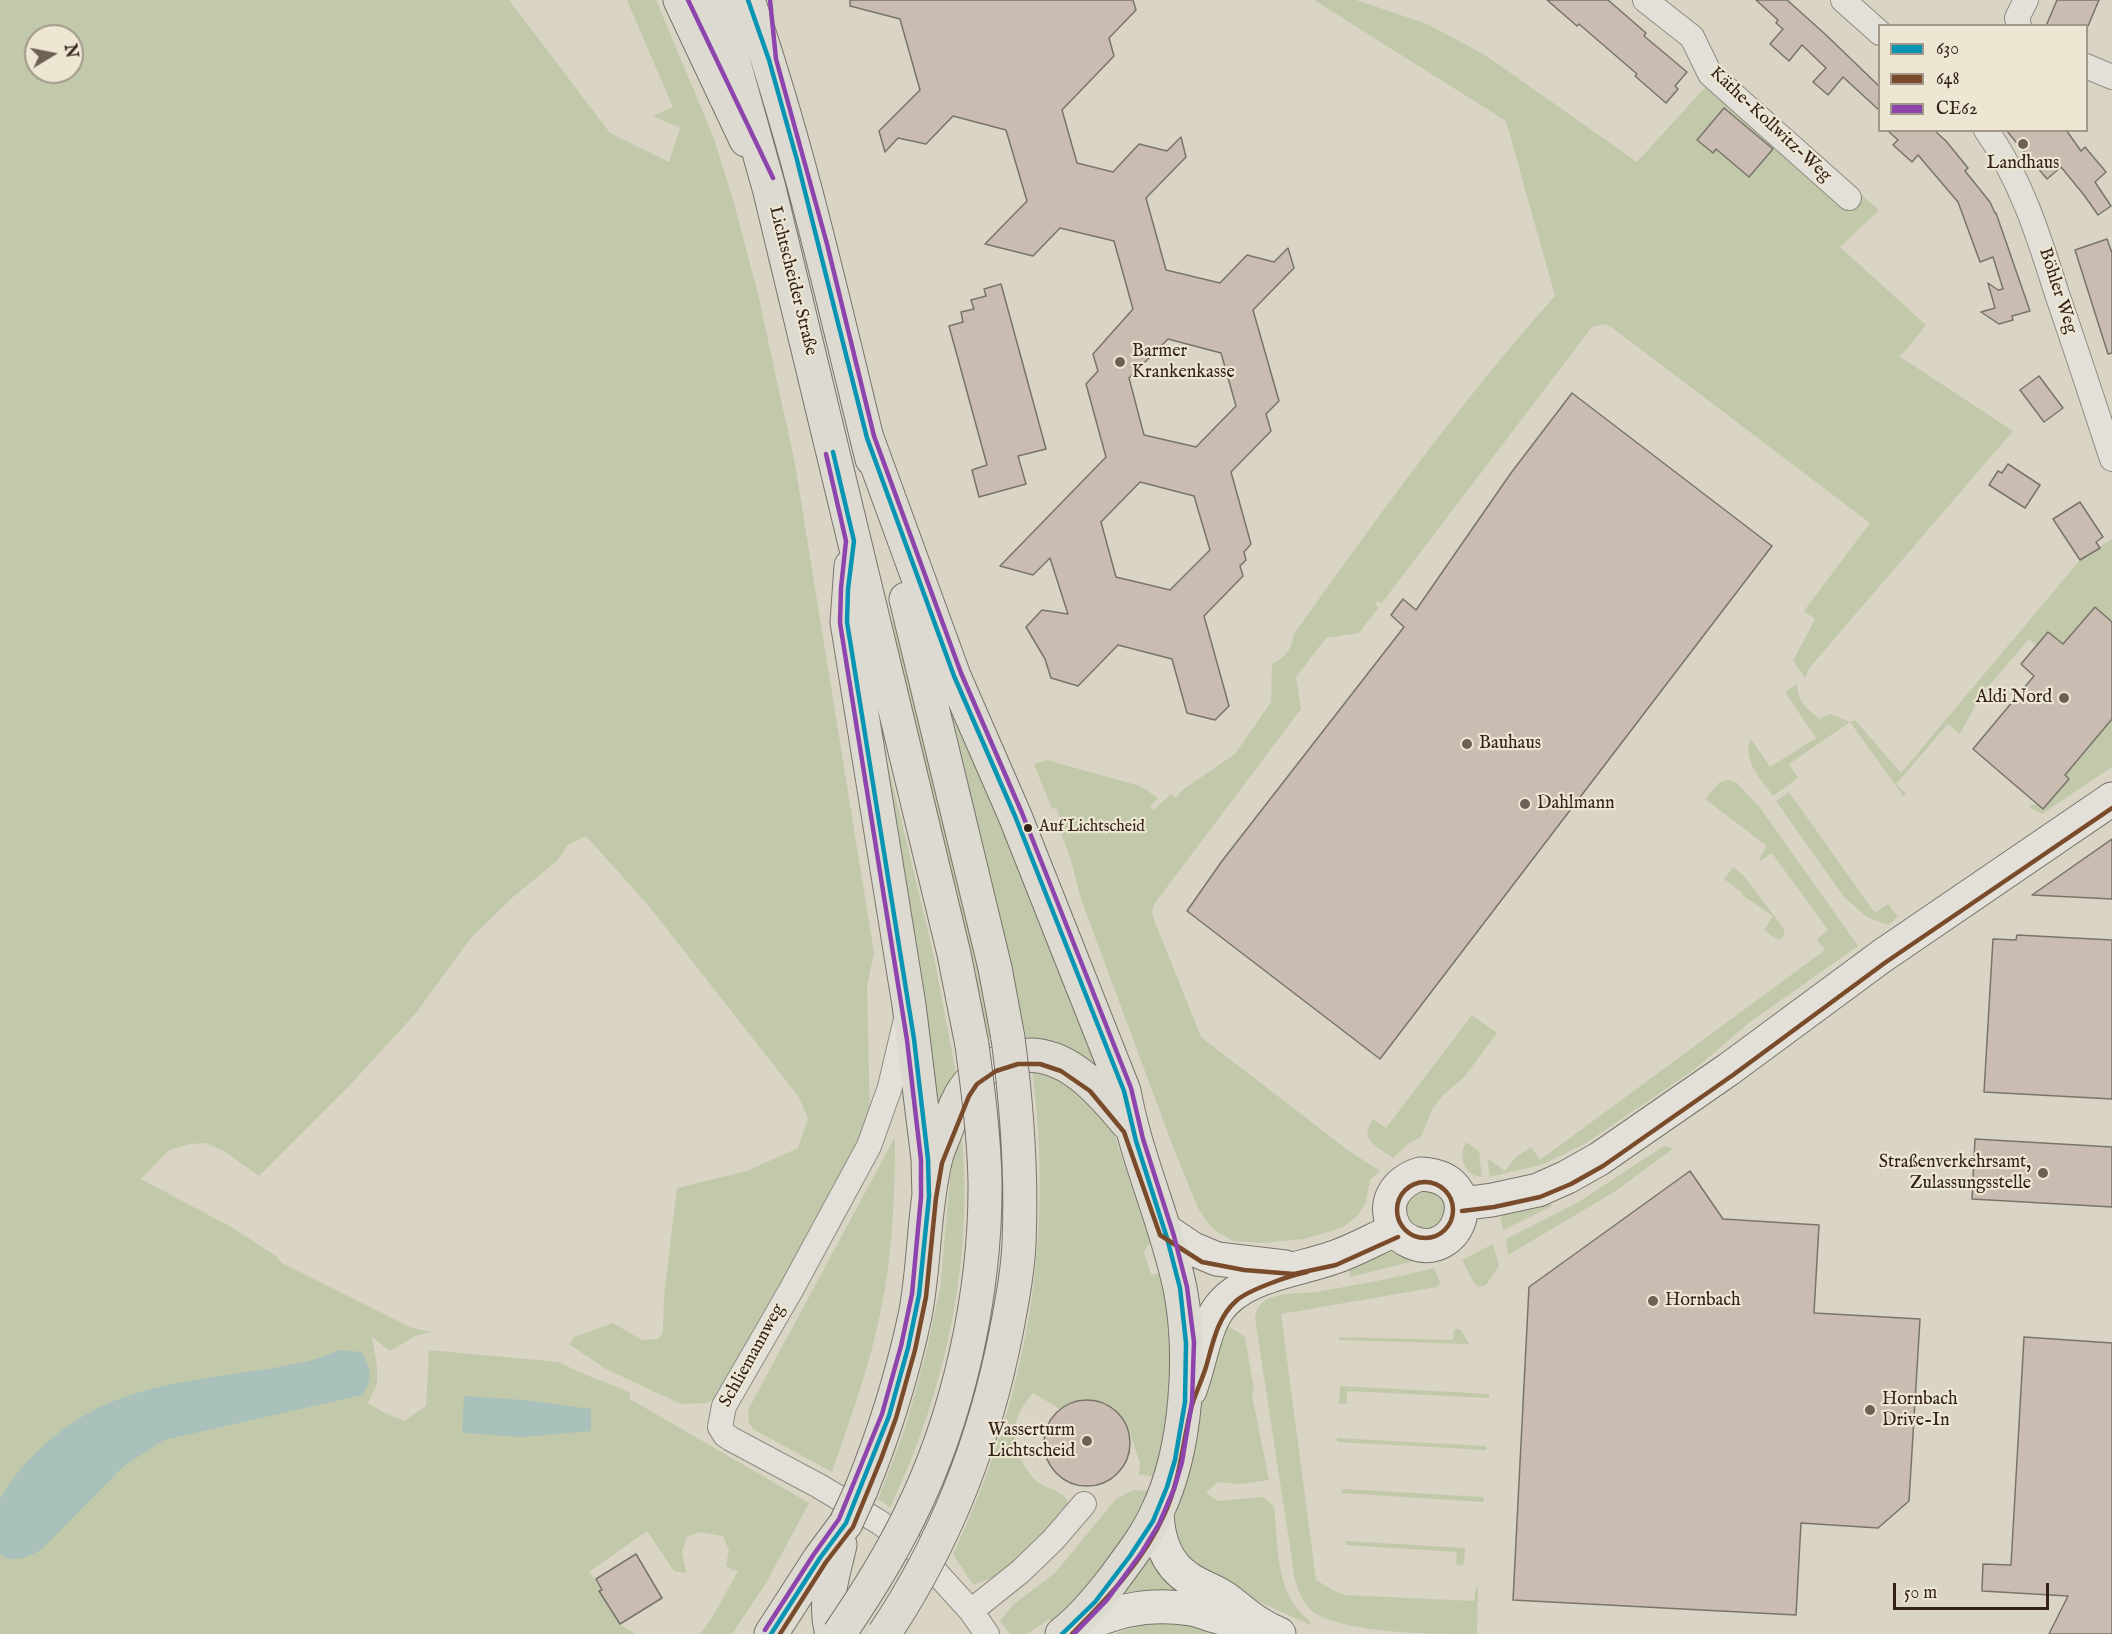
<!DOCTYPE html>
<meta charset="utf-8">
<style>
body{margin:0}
#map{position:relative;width:2112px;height:1634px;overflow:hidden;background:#d9d4c4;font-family:"IM FELL English",serif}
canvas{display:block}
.legend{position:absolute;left:1878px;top:24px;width:210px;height:108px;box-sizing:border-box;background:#ece6d3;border:2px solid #a29889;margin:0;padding:8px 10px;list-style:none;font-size:18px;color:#342219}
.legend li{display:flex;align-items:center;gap:12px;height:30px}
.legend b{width:30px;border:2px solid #a29889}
.north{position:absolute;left:24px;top:24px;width:60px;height:60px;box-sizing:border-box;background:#ece6d3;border:2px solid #a29889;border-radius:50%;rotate:80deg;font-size:16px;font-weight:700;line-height:24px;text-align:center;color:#342219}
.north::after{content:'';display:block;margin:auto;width:21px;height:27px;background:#6e6055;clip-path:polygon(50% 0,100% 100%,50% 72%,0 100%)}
.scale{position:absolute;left:1893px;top:1583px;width:156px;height:27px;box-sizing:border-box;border:3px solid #342219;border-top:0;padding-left:8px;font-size:18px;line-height:21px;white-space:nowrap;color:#342219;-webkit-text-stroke:4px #ece6d3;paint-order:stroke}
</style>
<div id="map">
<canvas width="2112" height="1634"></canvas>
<ul class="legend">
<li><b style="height:8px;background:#0895b3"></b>630</li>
<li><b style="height:8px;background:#7a4b2a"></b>648</li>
<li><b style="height:8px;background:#8e44ad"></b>CE62</li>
</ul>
<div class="north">N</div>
<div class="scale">50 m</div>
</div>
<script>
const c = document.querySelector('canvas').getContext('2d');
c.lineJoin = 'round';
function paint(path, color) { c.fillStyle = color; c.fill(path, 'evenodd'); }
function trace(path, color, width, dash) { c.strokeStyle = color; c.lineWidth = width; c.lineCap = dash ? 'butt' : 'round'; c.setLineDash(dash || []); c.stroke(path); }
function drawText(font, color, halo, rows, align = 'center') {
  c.font = font + ' "IM FELL English",serif'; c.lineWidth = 4.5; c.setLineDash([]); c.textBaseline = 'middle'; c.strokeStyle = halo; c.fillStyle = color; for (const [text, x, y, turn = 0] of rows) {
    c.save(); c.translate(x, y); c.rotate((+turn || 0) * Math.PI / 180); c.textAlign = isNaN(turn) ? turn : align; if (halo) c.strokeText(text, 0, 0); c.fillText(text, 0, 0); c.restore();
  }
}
const green = new Path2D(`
 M0 0H509L610 133 669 162 680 128 653 116 673 107 627 0H656L713 136 734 203 758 294 795 464 874 953 867 986 870 1121 722 1395 707 1403 681 1404 606 1369 569 1344 574 1337 613 1323 642 1340 658 1339 663 1332 664 1296 677 1188 747 1171 798 1148 808 1118 798 1096 648 905 586 836 568 845 557 861 513 897 470 939 416 1013 350 1085 259 1176 224 1151 206 1143 191 1144 169 1150 141 1179 231 1227 276 1256 282 1263 412 1328 431 1332 415 1336 390 1351 372 1337 377 1366V1384L368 1403 383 1412 404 1421 426 1406 429 1350 559 1362C582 1375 607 1382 630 1393V1399L809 1503 766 1583 732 1634H700L713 1616 738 1571 732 1570 726 1566 729 1550 723 1536 699 1532 687 1537 682 1551 686 1573 674 1571 647 1531 589 1572 602 1589 600 1591 620 1624 635 1634H0ZM36 36H72V72H36Z
 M1314 0H1356L1427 24 1485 55 1637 162 1721 70 1879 210 1840 247 1926 325 1906 350 1899 356 2013 431 1810 667 1805 678 1793 661 1815 619 1804 611 1870 523 1610 326 1603 324 1592 327 1381 604 1377 601 1375 604 1379 607 1359 633 1326 638 1296 677 1301 709 1155 903 1152 912 1154 920 1201 1037 1349 1151 1380 1171 1370 1180 1366 1202 1358 1215 1343 1227 1331 1231 1304 1239 1262 1243 1233 1241 1217 1232 1208 1223 1199 1210 1175 1152 1081 899 1070 857 1058 825 1062 822 1056 808 1052 809 1034 764 1047 760 1140 786 1158 798 1150 806 1153 810 1171 794 1176 798 1181 791 1235 754 1271 702 1272 664C1285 658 1292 649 1294 634 1377 518 1460 402 1555 296L1506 121Z
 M2112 539V622L2095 607 2063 644 2048 632 2037 645 2029 639 1981 695 1960 734 1948 724 1896 784 1906 794 1904 797 1850 722 1789 764 1798 778 1773 796C1762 781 1741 759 1751 739L1770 767 1816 738 1785 692 1797 684C1798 703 1806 708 1820 719L1830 714 1850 722 1855 720 1901 773 2080 560Z
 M898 621 995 1038 986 1040 888 624Z
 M933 638 1097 1061 1095 1063 1057 1042 1026 1037 998 931Z
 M2112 719V767L2042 814 2030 808V805L2038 804Z
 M882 740 933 952 957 1079 934 1113Z
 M1729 780 1737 783 1761 809 1858 946 1750 1022 1695 1069 1588 1142 1544 1164 1490 1177 1487 1158 1505 1171 1515 1158 1531 1147 1540 1160 1825 950 1817 939 1828 930 1772 853 1760 861 1759 859 1767 846 1705 799 1720 782Z
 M1789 792 1875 913 1888 904 1898 917 1888 925 1867 917 1844 897 1776 801Z
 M1733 867 1745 877 1784 929V935L1781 939H1776L1764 930 1773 916 1742 895 1743 893 1724 879Z
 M1472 1015 1497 1033 1465 1076 1442 1096 1433 1108 1420 1138 1409 1143 1393 1158C1377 1146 1358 1140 1373 1119L1386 1128Z
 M1032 1071 1054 1077 1072 1087 1112 1128 1151 1243 1148 1245 1144 1252 1151 1275 1163 1272 1168 1290 1174 1384 1156 1476 1139 1475 1140 1463 1129 1429 1100 1418H1075L1033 1393C1013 1416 1010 1433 1022 1461 1026 1469 1032 1478 1039 1483 1051 1491 1069 1492 1069 1508L1049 1533 999 1575 973 1585 953 1554C1026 1401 1055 1240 1032 1071Z
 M961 1127C975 1257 946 1390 890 1508L884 1502 878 1500 906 1426 927 1349 940 1289 950 1178Z
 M895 1137C895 1201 892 1266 877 1328 866 1377 848 1425 832 1472L753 1429 749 1423 748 1410Z
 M1466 1142 1479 1151 1482 1177C1464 1176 1458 1157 1466 1142Z
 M1664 1146 1674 1148 1614 1192 1508 1255 1506 1239 1577 1203Z
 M1407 1209a19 19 0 1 1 38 0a19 19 0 1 1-38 0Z
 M1549 1201 1552 1206 1503 1230 1500 1215Z
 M1493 1244 1499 1266 1486 1285 1479 1287 1474 1283 1462 1260Z
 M1396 1250 1416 1255 1418 1260 1350 1277 1349 1269 1385 1251Z
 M1434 1268 1440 1282 1437 1287 1281 1314 1316 1580 1336 1592 1345 1595 1474 1601 1476 1587H1478L1477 1634C1434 1634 1347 1634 1313 1612 1303 1604 1299 1592 1295 1580L1255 1318C1256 1310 1259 1304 1266 1300 1281 1292 1300 1294 1316 1292 1356 1285 1395 1278 1434 1268Z
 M1221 1321 1245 1337 1254 1390 1252 1395 1269 1480 1240 1484 1217 1482 1206 1493 1218 1501 1263 1497 1274 1506C1279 1549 1274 1593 1311 1622L1310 1625 1221 1584 1184 1556 1173 1525 1211 1352Z
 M1457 1329H1460L1469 1344 1339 1340V1337L1453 1340 1454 1330Z
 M1340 1386 1489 1394V1398L1347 1391V1404H1339Z
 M1337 1438 1486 1446 1487 1449 1485 1450 1337 1442Z
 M1343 1489 1483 1497 1484 1500 1483 1502 1341 1493Z
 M1133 1490 1150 1491 1151 1494 1097 1582 1052 1623 1049 1619 1027 1634H1010L1000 1621 1013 1605 1055 1573 1116 1499Z
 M1346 1541 1465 1548 1464 1564 1460 1566 1456 1565 1457 1552 1346 1545Z
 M1147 1560 1152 1561 1177 1590 1175 1593 1126 1594V1589Z
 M1184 1622 1222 1634H1114C1136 1624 1160 1623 1184 1622Z`);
const water = new Path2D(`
 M339 1350 362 1352C371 1371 374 1377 362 1395L164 1440 124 1466 42 1549C31 1556 12 1565 0 1554V1499C9 1481 25 1463 40 1449 116 1376 204 1383 300 1363 313 1361 326 1355 339 1350Z
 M464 1396 524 1400 591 1409V1431L522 1437 462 1433Z`);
const building = new Path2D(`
 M850 0H1133L1136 10 1109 38 1114 56 1062 110 1077 163 1113 172 1139 144 1167 151 1181 137 1186 157 1146 198 1166 270 1220 283 1247 255 1274 262 1288 248 1294 268 1253 310 1279 401 1266 414 1271 431 1231 472 1251 544 1244 552 1246 560 1240 566 1243 576 1204 616 1229 706 1215 720 1187 713 1172 659 1118 645 1078 686 1051 678 1045 659 1026 627 1042 610 1068 614 1050 558 1033 575 1000 566 1106 457 1086 384 1098 371 1093 354 1133 309 1114 241 1060 228 1033 256 985 244 1027 201 1006 130 953 116 926 144 898 138 885 152 879 131 920 90 900 19 850 6ZM1168 339 1221 353 1236 406 1196 447 1144 435 1129 378ZM1140 482 1194 496 1210 550 1170 590 1116 577 1101 522Z
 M1547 0H1608L1646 33 1644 36 1687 72 1675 86 1678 89 1666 103 1635 76 1637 74 1579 24 1577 26Z
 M1756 0H1787L1825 34 1879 86V110L1843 77 1828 95 1813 82 1826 68 1802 45 1789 61 1770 44 1783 29 1776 23 1778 20Z
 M2057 0H2099L2088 26H2046Z
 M1724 108 1773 149 1749 177 1716 149 1713 153 1697 140Z
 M1887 130H1934L1946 141 1968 168 1965 171 1990 202 1995 213H1996L2030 311 2012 316 2013 320 1999 324 1981 312 1995 308 1988 283 1998 290 2003 289 1993 257 1980 262 1958 202 1918 155 1912 162 1893 145 1898 140Z
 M2006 130H2066L2081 151 2085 147 2106 172 2095 182 2111 206 2098 215 2084 195 2061 167 2047 179Z
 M2107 239 2112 253V353L2108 354 2075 250Z
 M1001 284 1046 449 1018 456 1026 484 979 497 972 470 987 465 949 326 963 322 961 312 974 309 971 300 986 296 984 289Z
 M2039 376 2063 408 2044 422 2020 390Z
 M1572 393 1772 546 1380 1059 1187 911 1222 861 1404 627 1391 615 1403 599 1416 610 1511 473Z
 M2008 464 2040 485 2025 508 1989 485 1998 471 2002 473Z
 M2080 502 2103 537 2096 542 2100 548 2080 560 2053 519Z
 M2095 607 2112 622V719L2065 775 2069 779 2043 809 1973 749 2034 676 2021 664 2048 632 2063 644Z
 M2112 839V899L2032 895Z
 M2017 935 2112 940V1099L1984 1092 1993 939 2016 940Z
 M1975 1139 2112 1147V1207L1972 1199Z
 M1690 1171 1723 1219 1819 1225 1814 1313 1920 1319 1909 1501 1878 1528 1801 1523 1796 1615 1513 1600 1529 1287Z
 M2024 1337 2112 1343V1634H2049L2068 1596 1982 1591 1983 1564 2011 1565Z
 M1044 1443a43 43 0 1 1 86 0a43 43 0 1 1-86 0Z
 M636 1554 662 1598 620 1624 599 1591 602 1590 596 1579Z`);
const street = new Path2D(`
 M1645 0 1692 37 1710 74 1849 198
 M1843 0 1880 33
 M2019 26 2017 18 2026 0
 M2086 66 2112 77
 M1986 130C2021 179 2039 237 2057 294 2076 349 2094 404 2112 459
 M906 1019 890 1087 869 1146 791 1290 724 1406 720 1427 725 1435 731 1439 819 1486 879 1522 911 1545 971 1611 987 1634
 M971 1611 1021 1571 1053 1540 1084 1504`);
const secondary = new Path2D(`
 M1420 1174C1490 1176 1460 1264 1411 1242 1404 1239 1398 1235 1394 1227 1382 1202 1396 1182 1420 1174Z
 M1461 1204 1492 1200 1538 1190 1567 1177 1599 1159 1729 1069 1882 956 2112 799
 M1166 1231 1193 1249 1217 1259 1285 1267
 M1190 1390C1200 1364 1203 1334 1217 1311 1240 1276 1295 1271 1332 1258 1354 1251 1374 1239 1395 1230
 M1157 1513C1158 1538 1166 1564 1188 1578 1199 1586 1213 1590 1225 1598 1245 1613 1255 1624 1279 1634
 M1065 1632C1110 1614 1141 1601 1191 1609 1200 1610 1209 1615 1218 1617 1230 1620 1243 1621 1255 1623`);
const primary = new Path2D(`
 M680 0 746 140`);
const highway = new Path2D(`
 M714 0 725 31 769 188 954 954 972 1045
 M748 0C800 150 834 305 872 459
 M867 438 954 676 1015 816 1124 1091C1136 1158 1166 1221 1180 1288 1193 1355 1187 1450 1157 1512 1146 1537 1128 1559 1112 1581 1098 1599 1081 1620 1062 1634
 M851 566 847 622 909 1005 928 1159 929 1197
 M906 599 995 968 1008 1038
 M861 1490C884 1434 902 1376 915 1316 925 1265 923 1213 935 1162 937 1151 943 1139 947 1128 953 1111 959 1093 972 1080 983 1068 996 1063 1011 1058 1060 1043 1100 1090 1127 1123
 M771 1634 820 1558 846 1523
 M832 1634C823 1603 833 1575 840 1545`);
const highwayBridge = new Path2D(`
 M846 1523 861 1490
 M839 1634C865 1596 889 1558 909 1517 959 1417 986 1292 985 1181 984 1135 978 1090 972 1045
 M884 1634C945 1543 985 1440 1006 1333 1012 1303 1018 1272 1019 1243 1022 1174 1017 1106 1008 1038`);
const bus1 = new Path2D(`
 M748 0 769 60 797 160 867 438 954 676 1015 816 1124 1091 1136 1141 1167 1238 1180 1288 1186 1343 1185 1402 1175 1460 1167 1487 1153 1521 1130 1556 1095 1602 1062 1634
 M771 1634 820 1558 846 1523 889 1416 908 1348 919 1295 929 1197 928 1159 914 1039 847 622 848 589 854 541 833 452`);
const bus2 = new Path2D(`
 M1397 1210a28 28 0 1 1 56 0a28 28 0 1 1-56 0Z
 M1462 1211 1494 1207 1540 1197 1571 1184 1603 1166 1733 1075 1886 962 2112 808
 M780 1634 826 1562 853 1527 881 1459 896 1418 915 1350 926 1297 936 1198 942 1163 969 1096 977 1084 996 1071 1018 1064H1040L1061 1071 1090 1091 1124 1132 1160 1235 1202 1262 1244 1270 1294 1274 1336 1265 1398 1237
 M1072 1634C1107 1599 1144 1560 1164 1515 1181 1479 1182 1443 1192 1405 1196 1392 1202 1380 1206 1367 1213 1343 1217 1318 1236 1301 1248 1290 1291 1275 1307 1272`);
const bus3 = new Path2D(`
 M688 0 773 178
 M770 0 776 59 827 244 874 436 961 673 1022 813 1131 1088 1143 1139 1174 1236 1187 1287 1194 1342 1192 1402 1182 1462 1174 1489 1159 1524 1142 1552 1107 1600 1074 1634
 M765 1630 814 1554 839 1519 882 1414 901 1346 912 1294 921 1197V1160L907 1040 840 623 841 588 846 541 826 454`);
const markers = [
 [2023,144,6,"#6e6055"],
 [1120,362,6,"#6e6055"],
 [2064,698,6,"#6e6055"],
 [1467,744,6,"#6e6055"],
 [1525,804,6,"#6e6055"],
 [1028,828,5,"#342219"],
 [2043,1173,6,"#6e6055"],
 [1653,1301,6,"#6e6055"],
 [1870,1410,6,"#6e6055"],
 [1087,1441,6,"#6e6055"]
];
const busNames = [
 ["Auf Lichtscheid",1039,828]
];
const streetNames = [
 ["Käthe-Kollwitz-Weg",1770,125,43],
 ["Lichtscheider Straße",792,281,76],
 ["Böhler Weg",2057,291,72],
 ["Schliemannweg",753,1356,-61]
];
const poiNames = [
 ["Landhaus",2023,164,"center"],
 ["Barmer",1132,352],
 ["Krankenkasse",1132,373],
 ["Aldi Nord",2052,698,"right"],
 ["Bauhaus",1479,744],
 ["Dahlmann",1537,804],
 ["Straßenverkehrsamt,",2031,1163,"right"],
 ["Zulassungsstelle",2031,1184,"right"],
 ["Hornbach",1665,1301],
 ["Hornbach",1882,1400],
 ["Drive-In",1882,1421],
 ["Wasserturm",1075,1431,"right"],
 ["Lichtscheid",1075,1452,"right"]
];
paint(green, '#c1c9aa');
paint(water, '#a9c1ba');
paint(building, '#cabcb0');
trace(building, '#79746b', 1.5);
trace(street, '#918c82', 26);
trace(secondary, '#79746b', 35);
trace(primary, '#79746b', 35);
trace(highway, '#79746b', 35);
trace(street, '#e2e0d8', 24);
trace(secondary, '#e2e0d8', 33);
trace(primary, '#dddad1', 33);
trace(highway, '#dddad1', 33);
trace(highwayBridge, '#79746b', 35, []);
trace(highwayBridge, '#dddad1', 33);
trace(bus1, '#0895b3', 4.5);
trace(bus2, '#7a4b2a', 4.5);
trace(bus3, '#8e44ad', 4.5);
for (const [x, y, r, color] of markers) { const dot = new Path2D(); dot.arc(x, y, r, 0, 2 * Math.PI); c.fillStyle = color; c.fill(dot); trace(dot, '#ece6d3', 2); }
drawText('16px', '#342219', '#ece6d3', busNames, 'left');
drawText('18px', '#342219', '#ece6d3', streetNames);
drawText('18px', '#342219', '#ece6d3', poiNames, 'left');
</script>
